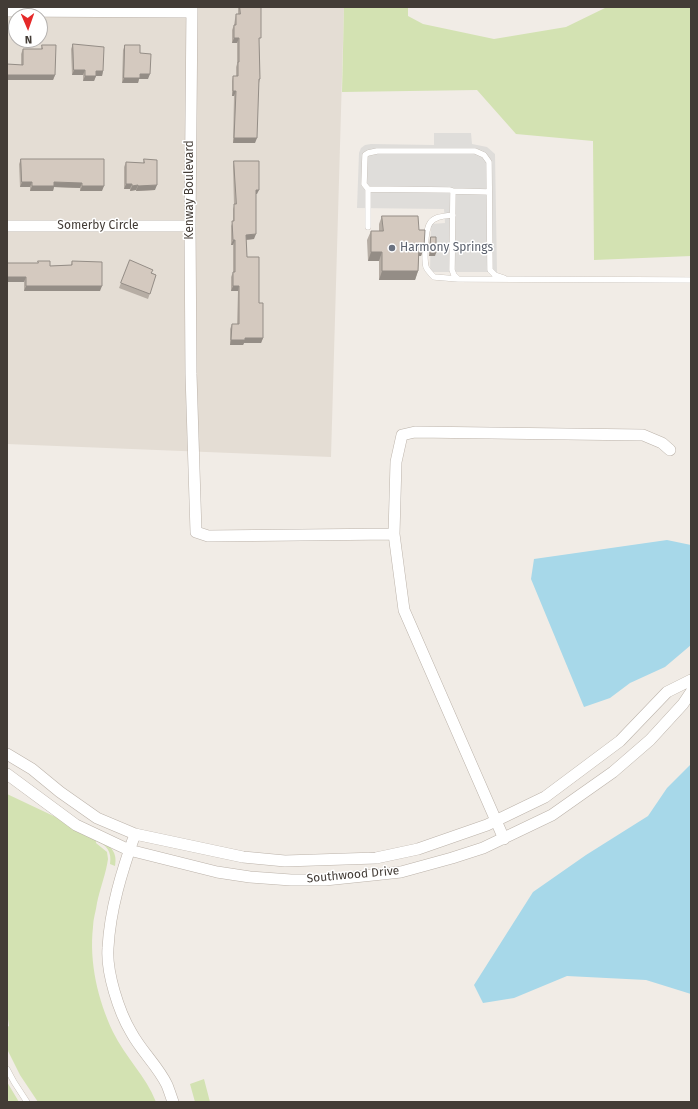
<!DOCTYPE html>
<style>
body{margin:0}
#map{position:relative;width:698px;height:1109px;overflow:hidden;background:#f1ece6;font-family:"Fira Sans",sans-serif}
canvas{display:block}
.frame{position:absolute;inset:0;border:8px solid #433c36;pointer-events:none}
.north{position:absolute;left:8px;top:8px;width:40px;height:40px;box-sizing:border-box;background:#fff;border:1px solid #b4b1af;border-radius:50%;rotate:178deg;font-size:11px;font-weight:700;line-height:16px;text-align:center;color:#433c36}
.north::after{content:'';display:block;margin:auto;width:14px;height:18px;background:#e52929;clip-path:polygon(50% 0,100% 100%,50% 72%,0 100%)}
</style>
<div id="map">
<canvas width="698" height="1109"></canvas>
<div class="frame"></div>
<div class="north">N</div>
</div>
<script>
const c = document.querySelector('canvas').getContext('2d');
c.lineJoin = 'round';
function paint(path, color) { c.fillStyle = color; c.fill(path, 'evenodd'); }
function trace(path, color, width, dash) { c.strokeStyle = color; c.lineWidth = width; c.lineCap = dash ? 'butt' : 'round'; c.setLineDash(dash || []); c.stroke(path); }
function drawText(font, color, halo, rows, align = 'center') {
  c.font = font + ' "Fira Sans",sans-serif'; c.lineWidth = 3; c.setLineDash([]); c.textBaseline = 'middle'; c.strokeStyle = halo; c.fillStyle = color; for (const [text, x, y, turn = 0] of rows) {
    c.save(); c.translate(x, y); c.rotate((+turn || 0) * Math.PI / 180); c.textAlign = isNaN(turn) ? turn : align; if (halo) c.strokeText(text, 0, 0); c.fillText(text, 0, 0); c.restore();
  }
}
const residential = new Path2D(`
 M7 7H344L331 457 7 444ZM16 16H40V40H16Z`);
const green = new Path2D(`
 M344 7H408V16L423 24 494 39 566 27 607 7H691V256L594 260 593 141 516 134 477 90 342 92Z
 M7 794 100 838C110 846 118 852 115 866L110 864C112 852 107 845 96 841V843L107 852 108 859C106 874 100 888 97 903 96 911 93 919 93 927 89 963 98 1000 113 1032 125 1057 146 1076 156 1102H38L20 1075 7 1049V1027L9 1026 7 1012Z
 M204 1079 210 1102H195L190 1084Z
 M7 1082 19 1102H7Z`);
const parking = new Path2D(`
 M434 133H471L472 144 487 147 495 154 497 272H430L431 224 445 223 444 209 357 208 359 153 361 148 365 145 371 144 434 145Z`);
const water = new Path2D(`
 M667 540 691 545V645L665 667 630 683 610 698 584 707 531 579 534 559Z
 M691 764V994L646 980 567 976 514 998 483 1003 474 985 533 892 586 855 648 816 667 788Z`);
const lane = new Path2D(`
 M453 191 489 192
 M453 215C445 216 435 216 430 223 425 230 424 259 426 267 428 271 431 274 434 277L458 279
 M368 227V189
 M504 278 495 275 490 270 489 162 484 155 475 151H377L368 153 365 155 364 184 368 189 450 190 453 191 452 270 454 275 458 279 691 280
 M7 1069 14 1082 27 1102`);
const street = new Path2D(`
 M192 7 190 226 191 374 196 532 208 536 394 534
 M7 11 192 12
 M7 226H190
 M7 754 32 769 60 792 97 818 135 834 243 857 285 861 376 858 418 849 487 825 545 797 620 741 667 692 691 680
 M7 774 76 825 129 850 217 872 250 877 291 880H325L373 875 401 872 452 858 483 848 552 815 613 772 650 740 683 704 691 692
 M135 834C122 871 110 909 108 948 106 972 119 1012 131 1032 141 1051 158 1066 167 1085 169 1090 171 1096 173 1102
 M504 839 404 610 394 534 396 462 402 435 415 432 643 435 662 443 670 450`);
const wall = new Path2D(`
 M238 7H261L259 43 260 79 259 83 255 143H233L234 96H232V81L233 76H236V67L237 64V43H232V30L234 25 235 19 236 14H238Z
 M73 44 103 71 102 76H96L94 81H83V75H72L71 49Z
 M42 45 55 75 53 80H7V64L21 65V54L23 49H41Z
 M125 45 140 53 148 79H139L138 83H122L123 50Z
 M21 159 102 191H80V188L54 187 53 191H30V187H20L19 164Z
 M144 159 155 190 136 191V190L130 191V189H124V167L126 162 143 163Z
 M234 161 257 194H256L254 239 246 240 247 257 259 303 263 338 261 343H244L243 345H230V329L232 324H237L238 291H231V277L233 272V245H231V226L233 221V209L234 206 233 166Z
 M382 216 419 230 424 247 421 256H419L418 271 415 280H379V261H368L367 240 371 231H379V224Z
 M431 237 435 256H429L430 239Z
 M130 260 156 275 148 299 119 288Z
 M38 261 50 266 71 265 72 261 100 291H24V282H7L38 263Z`);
const shadedWall = new Path2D(`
 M234 38H239L237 43H232Z
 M74 70H85L83 75H72Z
 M96 71H103L102 76H94Z
 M140 74H150L148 79H139L138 83H122L124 78Z
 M7 75H55L53 80H7Z
 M85 76H96L94 81H83Z
 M233 91H236L234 96H232Z
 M234 138H257L255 143H233Z
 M22 182H32L30 187H20Z
 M54 182 82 183 80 188 54 187 53 191H30L32 186Z
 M126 184H132L130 189H124Z
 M138 185 136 190 130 191 132 186Z
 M157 185 155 190 136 191 138 186Z
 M82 186H104L102 191H80Z
 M256 190H259L257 194H254Z
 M256 234 254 239 244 240 246 235Z
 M233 240H235L233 245H231Z
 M419 247H424L421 256H416Z
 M371 252H382L379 261H368Z
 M430 253H436L435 256H429Z
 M382 271H418L415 280H379Z
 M7 277H26L24 282H7Z
 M26 286H102L100 291H24Z
 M233 286H239L238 291H231Z
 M245 338H263L261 343H244L243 345H230L231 340Z`);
const building = new Path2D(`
 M240 7H261V38H259L260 79H259L257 138H234L236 91H233V76H238V62H239V38H234V25H236V14H240Z
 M73 44 104 47 103 71H96V76H85V70H74Z
 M42 45H56L55 75H7V81V64L23 65V49H42Z
 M125 45H140V53L151 54 150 74H140V78H124Z
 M21 159H104V186H82V183L54 182V186H32V182H22Z
 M144 159 157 160V185L138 186V185L132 186V184H126V162L144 163Z
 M234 161H259V190H256V234L246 235 247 257H259V303H263V338H245V340H231L232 324H239V286H233V272H235V240H233L232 221H234V204H236Z
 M382 216H418L419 230H425L424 247H419L418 271H382V252H371V231H383Z
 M431 237H436V253H430Z
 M130 260 153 270 151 273 156 275 150 294 121 283Z
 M38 261H50V266L72 265V261L102 262V286H26V277H7V263H38Z`);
const markers = [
 [392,248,4,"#6b7280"]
];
const streetNames = [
 ["Kenway Boulevard",190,190,-90],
 ["Somerby Circle",98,226],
 ["Southwood Drive",353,875,-5]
];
const worshipNames = [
 ["Harmony Springs",400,248]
];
paint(residential, '#e4ddd4');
paint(green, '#d3e2b2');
paint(parking, '#dfddda');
paint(water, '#a7d8e9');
trace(lane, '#bbb2a9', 6);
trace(street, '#bbb2a9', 12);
trace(lane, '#fff', 5.5);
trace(street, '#fff', 11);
paint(wall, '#b6ada4');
paint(shadedWall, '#948d86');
paint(building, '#d4c9bf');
trace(building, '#948d86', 1);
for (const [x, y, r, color] of markers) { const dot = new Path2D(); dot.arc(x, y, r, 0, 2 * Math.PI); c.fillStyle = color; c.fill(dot); trace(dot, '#fff', 1.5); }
drawText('12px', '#433c36', '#fff', streetNames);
drawText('12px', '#5b616d', '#fff', worshipNames, 'left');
</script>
